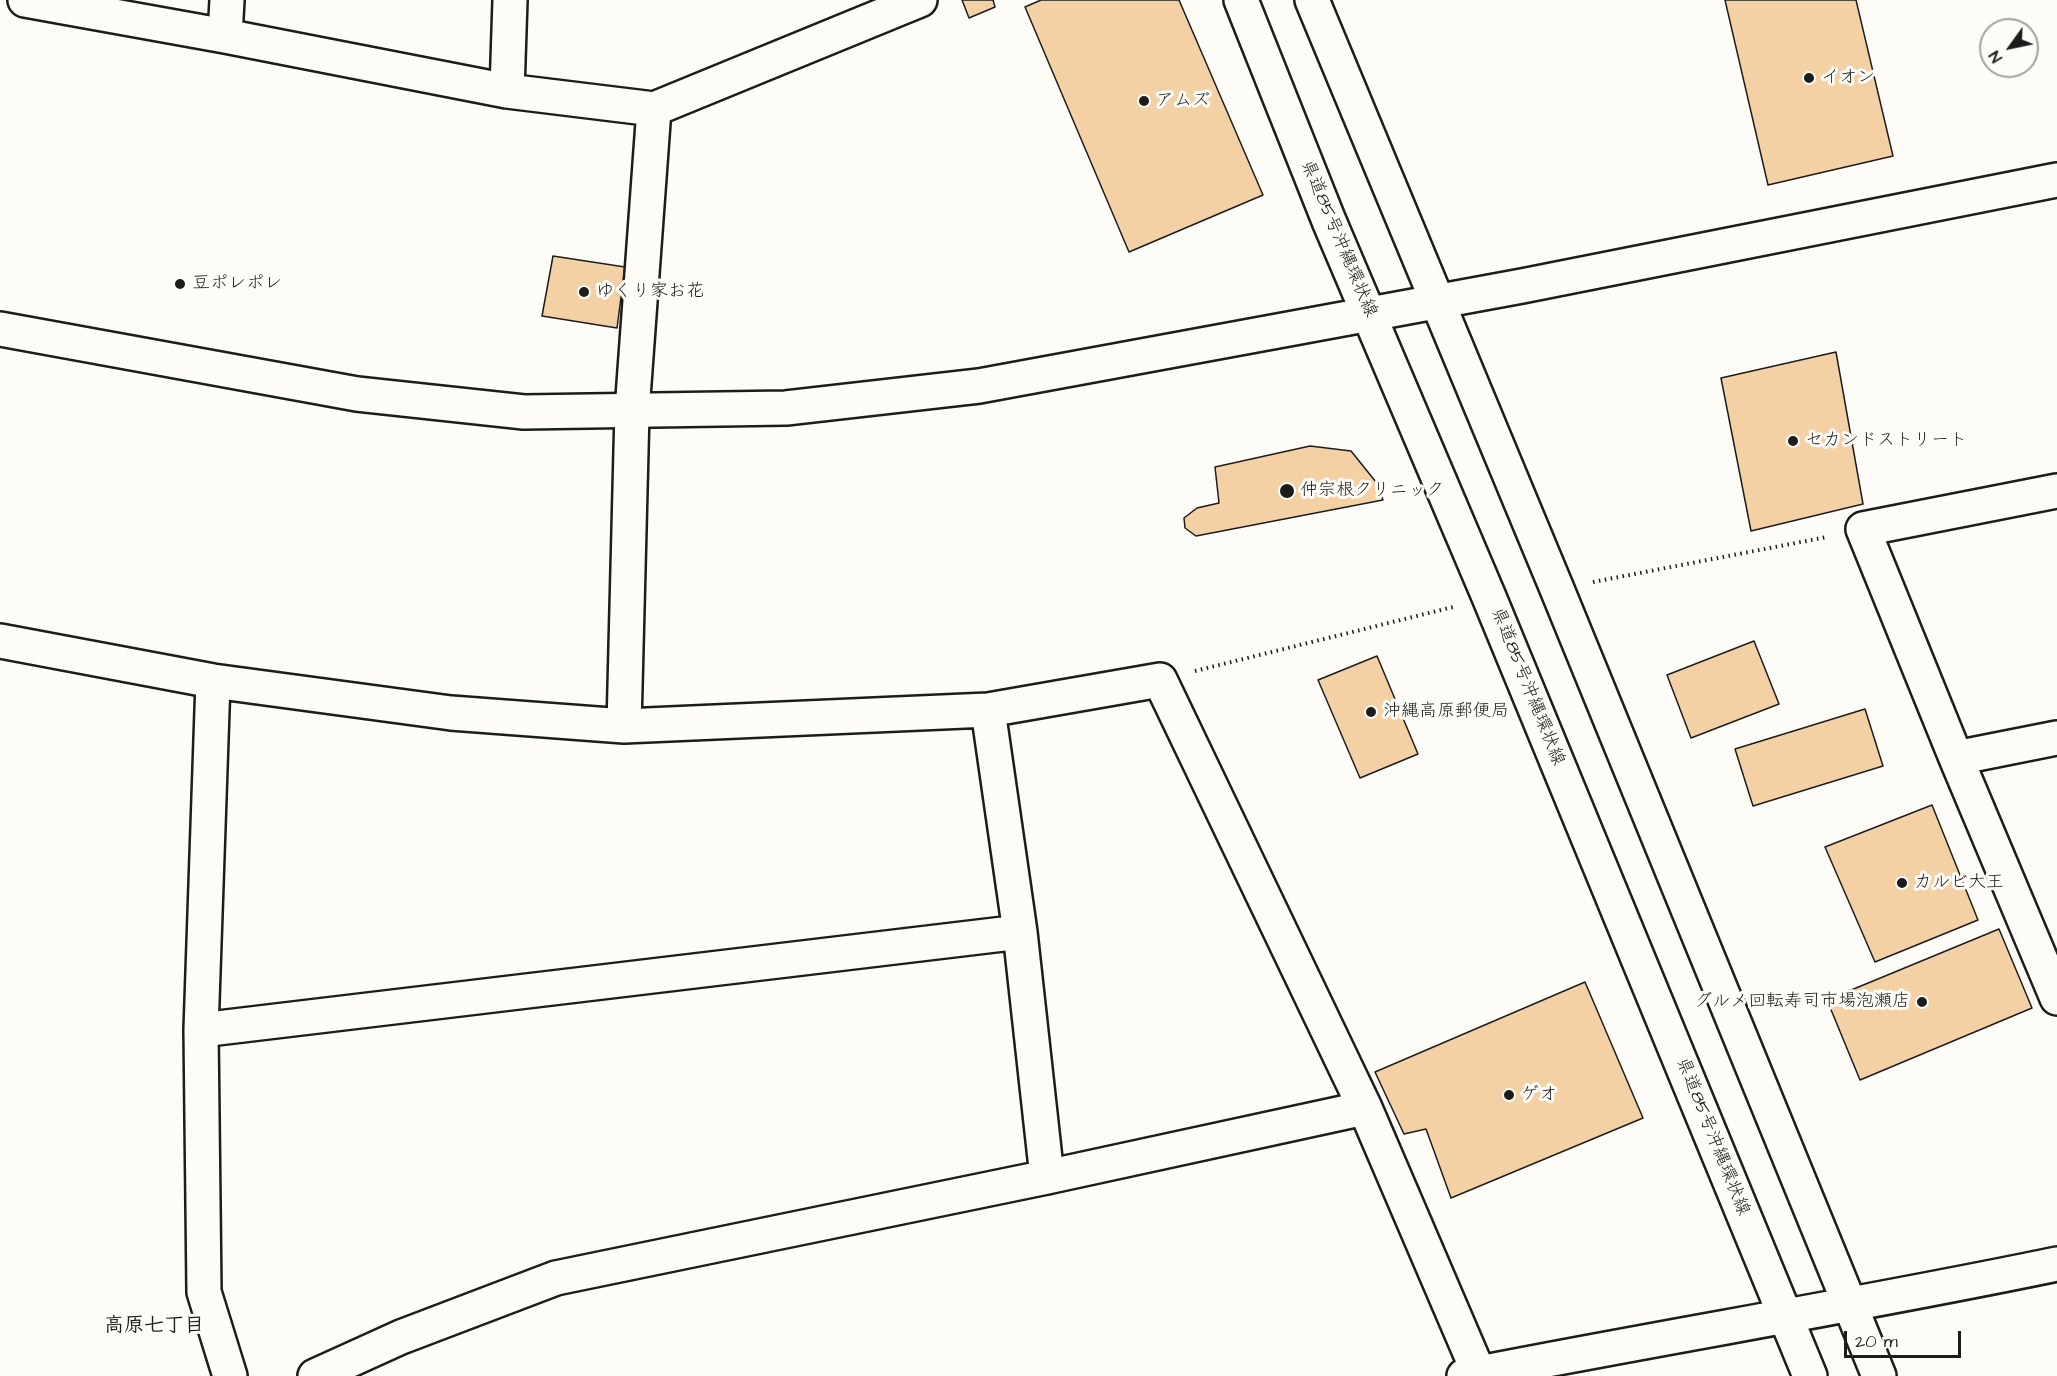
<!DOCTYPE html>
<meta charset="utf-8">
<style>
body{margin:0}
#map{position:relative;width:2057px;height:1376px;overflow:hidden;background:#fdfcf7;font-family:"Architects Daughter",sans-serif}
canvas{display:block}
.north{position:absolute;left:1979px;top:18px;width:60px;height:60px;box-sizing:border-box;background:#fdfcf7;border:2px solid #a3a29f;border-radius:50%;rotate:237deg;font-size:16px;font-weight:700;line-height:24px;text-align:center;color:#1c1c1c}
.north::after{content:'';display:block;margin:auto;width:21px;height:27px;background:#1c1c1c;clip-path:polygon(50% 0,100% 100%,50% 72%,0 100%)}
.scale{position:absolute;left:1844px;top:1331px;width:117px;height:27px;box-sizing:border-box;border:3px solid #1c1c1c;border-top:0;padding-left:8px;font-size:18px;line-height:21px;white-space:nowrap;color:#1c1c1c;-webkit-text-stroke:4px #fdfcf7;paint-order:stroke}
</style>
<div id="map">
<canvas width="2057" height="1376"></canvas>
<div class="north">N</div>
<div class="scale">20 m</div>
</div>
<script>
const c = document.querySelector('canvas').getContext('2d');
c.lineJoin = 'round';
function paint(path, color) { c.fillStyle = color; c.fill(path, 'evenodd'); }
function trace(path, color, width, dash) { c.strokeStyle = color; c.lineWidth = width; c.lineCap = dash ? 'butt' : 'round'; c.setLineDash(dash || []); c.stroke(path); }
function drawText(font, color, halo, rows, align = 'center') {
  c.font = font + ' "Architects Daughter","Klee One",sans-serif'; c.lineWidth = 6; c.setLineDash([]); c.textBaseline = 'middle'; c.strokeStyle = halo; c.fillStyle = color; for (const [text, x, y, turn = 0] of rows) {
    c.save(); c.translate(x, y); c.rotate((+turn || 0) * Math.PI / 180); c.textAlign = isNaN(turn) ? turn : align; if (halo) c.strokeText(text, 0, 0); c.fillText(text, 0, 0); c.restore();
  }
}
const building = new Path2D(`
 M962 0H993L995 7 969 18Z
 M1041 0H1179L1263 195 1129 252 1025 7Z
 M1725 0H1856L1893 156 1768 185Z
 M553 256 625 267 617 328 542 316Z
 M1836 352 1863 504 1751 531 1721 378Z
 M1310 446 1351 451 1376 482 1383 500 1196 536 1185 528 1184 518 1197 508 1219 503 1215 467Z
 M1754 641 1779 704 1691 738 1667 675Z
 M1377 656 1418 754 1360 778 1318 680Z
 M1865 709 1883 766 1753 806 1735 749Z
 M1932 805 1978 920 1875 962 1825 847Z
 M1999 929 2032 1008 1860 1080 1827 1000Z
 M1585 982 1643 1118 1451 1198 1426 1129 1404 1134 1375 1072Z`);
const path = new Path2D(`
 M1593 582 1827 537
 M1195 671 1453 607`);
const street = new Path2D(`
 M25 0 225 36 507 91 654 109 920 0
 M225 36 227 0
 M507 91 510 0
 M2057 491 1863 529 1956 758 2057 998
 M0 641 213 681 451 713 624 726 988 710 1160 680 1365 1108 1480 1376
 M213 681 201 1030 204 1292 230 1376
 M988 710 1020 932 1047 1177
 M624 726 632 411 654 109
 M1956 758 2057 738
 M201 1030 1020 932
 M315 1376 401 1337 556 1278 1047 1177 1365 1108`);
const secondary = new Path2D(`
 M0 329 357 394 524 412 786 408 979 386 1522 286 2057 180
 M1464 1376C1661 1337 1860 1305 2057 1264`);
const primary = new Path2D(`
 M1241 0 1329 221 1489 597 1810 1376
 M1312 0 1557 589 1879 1376`);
const markers = [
 [1809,78,6,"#1c1c1c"],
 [1144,101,6,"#1c1c1c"],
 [180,284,6,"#1c1c1c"],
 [584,292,6,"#1c1c1c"],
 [1793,441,6,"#1c1c1c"],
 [1287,491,8,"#1c1c1c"],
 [1371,712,6,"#1c1c1c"],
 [1902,883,6,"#1c1c1c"],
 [1922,1002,6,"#1c1c1c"],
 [1509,1095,6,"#1c1c1c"]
];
const poiNames = [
 ["イオン",1821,78],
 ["アムズ",1156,101],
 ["豆ポレポレ",192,284],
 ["ゆくり家お花",596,292],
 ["セカンドストリート",1805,441],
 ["仲宗根クリニック",1300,491],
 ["沖縄高原郵便局",1383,712],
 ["カルビ大王",1914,883],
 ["グルメ回転寿司市場泡瀬店",1910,1002,"right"],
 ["ゲオ",1521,1095]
];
const streetNames = [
 ["県道85号沖縄環状線",1338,239,67],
 ["県道85号沖縄環状線",1527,687,68],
 ["県道85号沖縄環状線",1712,1137,68]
];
const neighbourhoodNames = [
 ["高原七丁目",154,1327]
];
paint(building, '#f4d1a5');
trace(building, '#1c1c1c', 1.5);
trace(street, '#1c1c1c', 38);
trace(secondary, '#1c1c1c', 38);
trace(primary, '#1c1c1c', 38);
trace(path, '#1c1c1c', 4, [1.5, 4.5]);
trace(street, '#fdfcf7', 33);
trace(secondary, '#fdfcf7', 33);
trace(primary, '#fdfcf7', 33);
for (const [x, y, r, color] of markers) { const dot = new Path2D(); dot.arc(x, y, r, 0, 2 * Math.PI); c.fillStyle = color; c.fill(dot); trace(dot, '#fdfcf7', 2); }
drawText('18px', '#1c1c1c', '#fdfcf7', poiNames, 'left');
drawText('18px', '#1c1c1c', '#fdfcf7', streetNames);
drawText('bold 20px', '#1c1c1c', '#fdfcf7', neighbourhoodNames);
</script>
